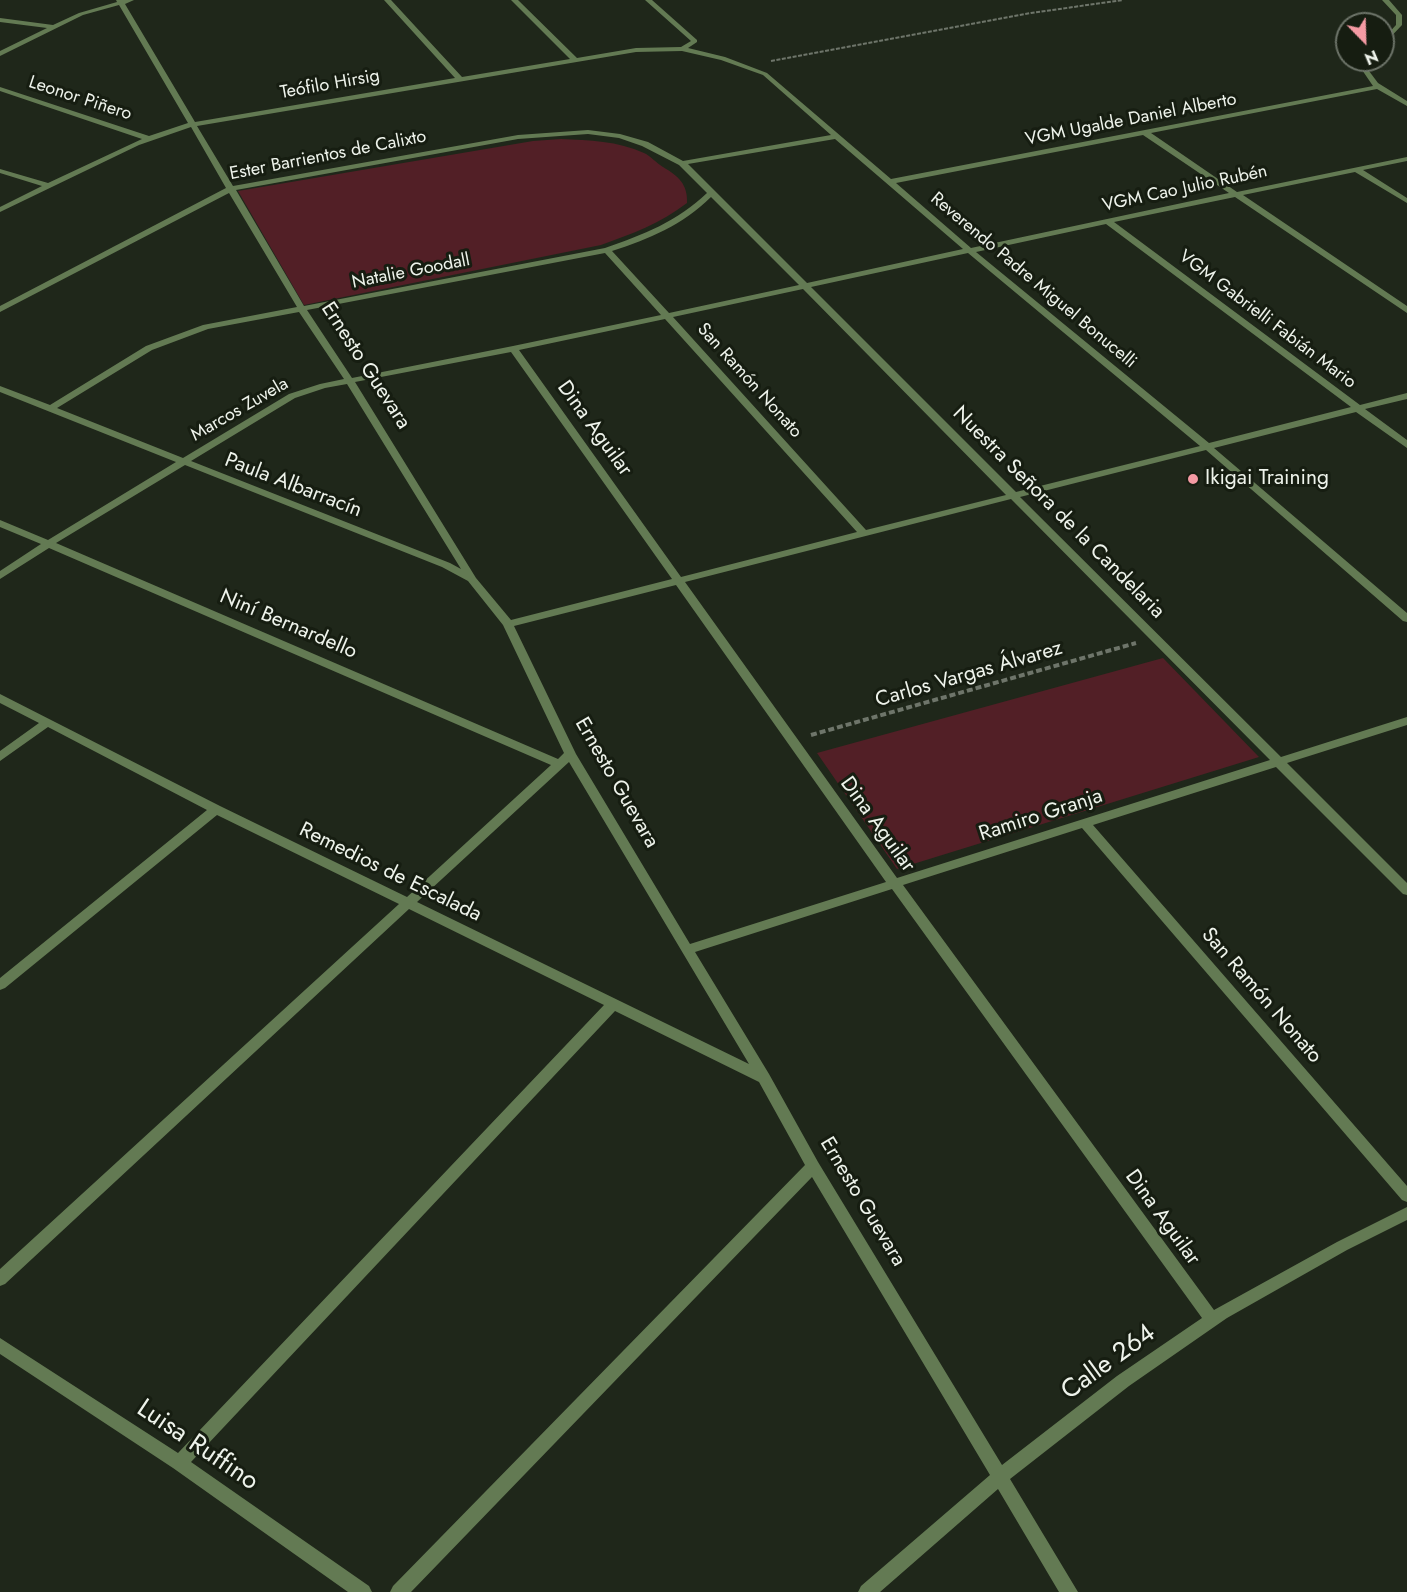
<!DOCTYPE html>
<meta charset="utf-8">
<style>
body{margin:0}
#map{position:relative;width:1407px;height:1592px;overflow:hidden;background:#1f271a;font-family:Jost,sans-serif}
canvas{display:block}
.north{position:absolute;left:1335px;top:12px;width:60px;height:60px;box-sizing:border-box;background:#161d11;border:2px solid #6c7368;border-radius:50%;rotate:157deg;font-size:16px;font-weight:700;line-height:24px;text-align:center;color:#eef3eb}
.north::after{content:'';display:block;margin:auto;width:21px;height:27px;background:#f49aa3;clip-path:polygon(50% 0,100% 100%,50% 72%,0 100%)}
</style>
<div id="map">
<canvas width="1407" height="1592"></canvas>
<div class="north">N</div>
</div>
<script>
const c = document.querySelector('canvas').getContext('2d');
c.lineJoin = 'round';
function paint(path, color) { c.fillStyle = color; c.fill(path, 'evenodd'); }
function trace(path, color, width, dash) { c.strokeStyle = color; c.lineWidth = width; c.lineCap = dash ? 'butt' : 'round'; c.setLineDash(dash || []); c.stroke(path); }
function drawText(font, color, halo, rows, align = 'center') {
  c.font = font + ' Jost,sans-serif'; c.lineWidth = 6; c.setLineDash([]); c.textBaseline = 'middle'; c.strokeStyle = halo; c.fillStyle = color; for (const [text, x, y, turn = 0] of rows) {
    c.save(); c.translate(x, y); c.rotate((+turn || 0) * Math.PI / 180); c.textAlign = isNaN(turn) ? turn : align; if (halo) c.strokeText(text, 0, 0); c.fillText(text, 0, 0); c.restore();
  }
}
const green = new Path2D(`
 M561 139C589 140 618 141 644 153 651 156 656 163 663 167 678 176 688 184 687 203 661 223 632 234 601 245L304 305 238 191 533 141Z
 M1163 658 1259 757 897 869 817 753Z`);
const pathFar1 = new Path2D(`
 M771 61 1031 13 1123 0`);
const path = new Path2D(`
 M811 735 1136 643`);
const street = new Path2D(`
 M116 0H134L125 4 195 122 455 78 384 0H391L462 77 570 59 511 0H518L577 58 636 48 681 47 691 41 645 0H652L697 40V42L688 48 725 57 767 73 891 179 1373 86 1360 67 1364 60H1370L1366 67 1378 83 1407 101V106L1377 89 1151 133 1237 192 1407 157V161L1363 170 1407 198V203L1355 172 1243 195 1407 306V313L1235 197 1114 222 1360 405 1407 393V399L1365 409 1407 440V448L1356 412 1214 448 1407 613V622L1403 621 1206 450 1020 497 1281 757 1407 717V725L1287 763 1407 883V895L1403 894 1276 767 1093 825 1407 1186V1202L1402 1200 1082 828 903 885 1214 1310 1337 1242 1407 1207V1220L1347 1250 1227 1318 1129 1386 1010 1479 1078 1592H1059L998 1489 880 1592H858L861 1586 990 1475 812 1177 411 1592H390L393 1586 805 1165 759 1082 615 1011 191 1462 369 1586 372 1592H348L173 1468 0 1354V1338L178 1453 604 1005 409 909 5 1284 0 1286V1269L399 904 217 815 5 988 0 990V978L207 810 48 727 0 761V751L39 723 0 703V694L220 806 407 897 551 765 49 548 0 579V571L41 544 0 527V520L48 540 176 462 0 392V386L50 405 146 346 203 325 297 307 229 193 0 312V306L226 188 191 127 139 145 0 212V207L42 186 0 173V169L48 183 142 139 0 91V87L149 136 188 123 119 5 83 15 0 56V51L47 28 0 22V18L53 25 79 13 117 2ZM682 51 721 60 763 75 831 135 683 161 648 142 620 134 588 130 518 135 233 186 197 126 636 52ZM588 134 619 138 642 146 679 165 707 193C678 221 643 235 605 248L304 306 236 190 518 139ZM1143 135 1229 193 971 248 896 183ZM835 139 963 249 807 283 688 164ZM711 197 799 285 669 313 612 251C649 239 683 225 711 197ZM1106 224 1351 407 1209 443 976 252ZM605 253 661 315 513 346 352 378 307 310ZM968 253 1200 446 1016 492 811 287ZM803 289 1006 495 866 530 673 317ZM299 312 344 379 320 384 289 394 183 458 57 408 152 350 208 329ZM665 319 857 532 681 577 519 350ZM511 352 672 579 511 620 476 578 355 382ZM347 384 461 569 450 563 191 461 295 398 325 388ZM185 465 442 567 468 581 503 625 564 753 558 759 56 543ZM1011 499 1270 760 897 878 685 582ZM676 585 886 882 690 944 576 754 514 626ZM569 762 749 1064 417 902ZM892 889 1202 1318 1117 1376 1002 1465 818 1162 769 1074 695 952Z
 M1382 0H1389L1402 15V25L1383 45V39L1396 25V15Z`);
const markers = [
 [1193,479,6,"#f49aa3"]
];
const farStreetnames = [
 ["Teófilo Hirsig",330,85,-10],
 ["Leonor Piñero",80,99,18],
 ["VGM Ugalde Daniel Alberto",1131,120,-11],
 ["Ester Barrientos de Calixto",328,156,-11],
 ["VGM Cao Julio Rubén",1185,189,-12],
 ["Natalie Goodall",411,272,-11],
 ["Reverendo Padre Miguel Bonucelli",1033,281,40],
 ["VGM Gabrielli Fabián Mario",1267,320,37],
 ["San Ramón Nonato",749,381,48],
 ["Marcos Zuvela",240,410,-30]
];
const streetNames = [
 ["Ernesto Guevara",365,366,57],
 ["Dina Aguilar",594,429,54],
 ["Paula Albarracín",293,486,21],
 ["Nuestra Señora de la Candelaria",1058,513,45],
 ["Niní Bernardello",288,625,23],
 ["Carlos Vargas Álvarez",969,675,-16],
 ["Ernesto Guevara",616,783,60],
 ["Ramiro Granja",1041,816,-18],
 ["Dina Aguilar",877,825,54],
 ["Remedios de Escalada",390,873,26],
 ["San Ramón Nonato",1261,996,49],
 ["Ernesto Guevara",862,1202,59],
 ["Dina Aguilar",1162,1218,54]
];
const poiNames = [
 ["Ikigai Training",1205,479]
];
const nearStreetnames = [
 ["Calle 264",1109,1363,-36],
 ["Luisa Ruffino",197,1446,34]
];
paint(green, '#521f26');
trace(pathFar1, '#6e756a', 2, [4, 1.5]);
trace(path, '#6e756a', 4, [6, 3]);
paint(street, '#637a53');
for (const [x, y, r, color] of markers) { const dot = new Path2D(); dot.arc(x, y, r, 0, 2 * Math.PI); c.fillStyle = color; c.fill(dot); trace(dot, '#161d11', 2); }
drawText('18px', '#eef3eb', '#161d11', farStreetnames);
drawText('21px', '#eef3eb', '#161d11', streetNames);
drawText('21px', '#eef3eb', '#161d11', poiNames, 'left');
drawText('26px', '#eef3eb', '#161d11', nearStreetnames);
</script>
